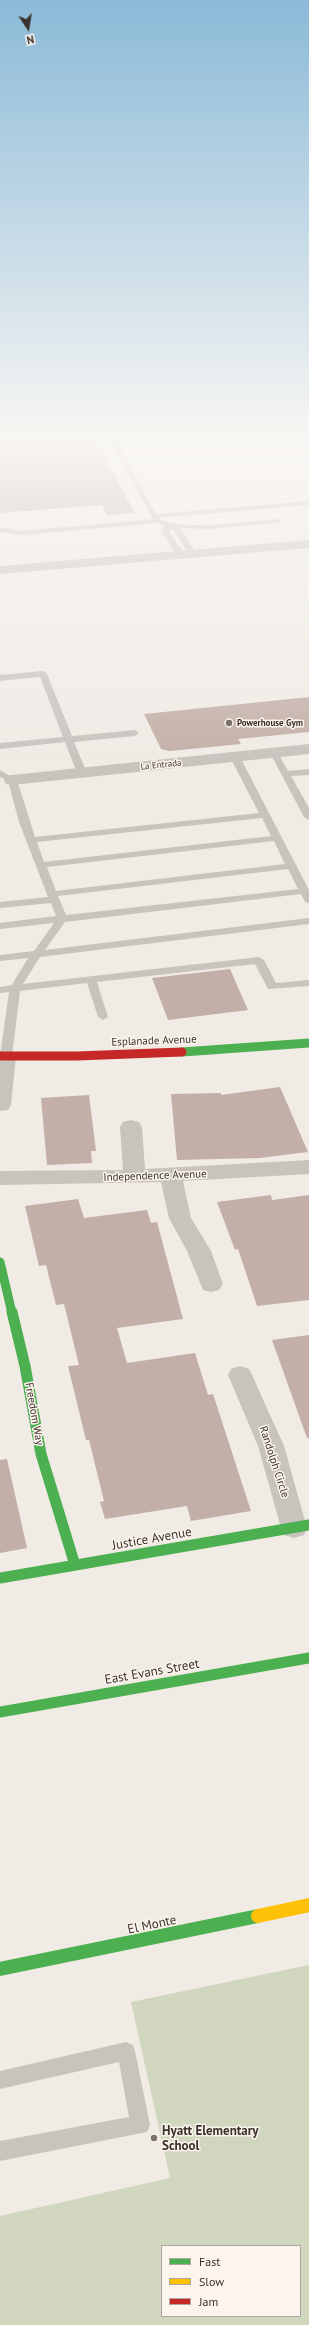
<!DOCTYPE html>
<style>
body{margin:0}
#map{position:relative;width:309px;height:2325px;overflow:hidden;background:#f0ebe5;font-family:"PT Sans",sans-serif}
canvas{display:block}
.legend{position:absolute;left:161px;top:2245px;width:140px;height:72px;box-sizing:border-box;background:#fbf5ee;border:1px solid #aea6a0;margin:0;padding:5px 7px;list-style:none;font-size:12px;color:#3b302b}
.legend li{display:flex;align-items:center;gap:8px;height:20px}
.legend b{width:20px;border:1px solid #aea6a0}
.north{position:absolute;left:8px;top:8px;width:40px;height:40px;-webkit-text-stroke:3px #fbf5ee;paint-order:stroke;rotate:168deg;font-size:11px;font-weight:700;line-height:16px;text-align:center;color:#3b302b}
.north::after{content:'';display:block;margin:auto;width:14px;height:18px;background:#3b302b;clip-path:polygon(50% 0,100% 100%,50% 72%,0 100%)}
</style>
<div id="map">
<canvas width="309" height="2325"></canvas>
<ul class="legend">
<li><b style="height:5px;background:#4caf50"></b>Fast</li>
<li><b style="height:5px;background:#ffc107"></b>Slow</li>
<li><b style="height:5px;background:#c62828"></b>Jam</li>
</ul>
<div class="north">N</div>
</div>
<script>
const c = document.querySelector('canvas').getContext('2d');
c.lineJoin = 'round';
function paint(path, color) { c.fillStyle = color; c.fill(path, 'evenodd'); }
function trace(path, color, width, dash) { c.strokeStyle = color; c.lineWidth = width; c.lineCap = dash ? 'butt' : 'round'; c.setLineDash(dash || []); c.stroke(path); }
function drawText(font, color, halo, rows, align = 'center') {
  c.font = font + ' "PT Sans",sans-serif'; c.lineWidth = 3; c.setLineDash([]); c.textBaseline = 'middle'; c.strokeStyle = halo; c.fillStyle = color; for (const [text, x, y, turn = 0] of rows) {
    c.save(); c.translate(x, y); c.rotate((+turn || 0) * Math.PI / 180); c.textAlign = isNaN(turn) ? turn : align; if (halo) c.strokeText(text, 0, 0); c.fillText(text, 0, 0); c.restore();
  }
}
const green = new Path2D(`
 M309 1965V2325H0V2216L170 2178 131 2002ZM162 2246H300V2316H162Z`);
const building = new Path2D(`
 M0 439H95L135 513 107 515 102 505 0 513Z
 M309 697V732L238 739 241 744 170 751 161 749 144 714Z
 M230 969 248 1010 168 1020 152 978Z
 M280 1087 308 1152 260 1158 177 1160 171 1094 221 1093V1095Z
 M89 1095 96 1151H91L92 1163 47 1165 41 1098Z
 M271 1195 272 1200 309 1195V1300L257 1306 238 1249 235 1250 217 1202Z
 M78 1199 84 1218 147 1210 151 1223 157 1222 183 1319 117 1328 127 1363 195 1353 208 1395 213 1394 251 1511 191 1521 187 1506 105 1519 100 1502 104 1501 89 1440H86L68 1366 79 1365 64 1304 56 1305 46 1265 39 1266 25 1206Z
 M309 1335V1438H307L272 1340Z
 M7 1459 27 1548 0 1553V1460Z`);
const lane = new Path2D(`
 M108 439H115L156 514 309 501V505L159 518C174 532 256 521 278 519L282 521 278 523 208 529 180 528 197 554 193 556H190L174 531 170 529 169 531 185 555 178 557 161 531 164 526 157 523 21 535 0 532V527L21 531 153 519Z
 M43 671 47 674 72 736 135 730 139 733 135 736 74 742 87 773 82 776 77 773 65 742 0 749V743L63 737 40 677 0 681V675Z
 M274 750 277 751 288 771 309 769V775L291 776 309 808V820L304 817 270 753Z
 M235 754 240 757 309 890V903L305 902 301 894 65 922 45 950 309 918V924L40 957 23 984 259 957 264 960 276 983 309 980V986L268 989 255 964 97 982 108 1017 103 1020 98 1017 87 983 20 991 12 1056 6 1059 2 1058 0 1056 9 992 0 993V987L12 985 28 958 0 961V955L34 951 54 923 0 929V923L56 916 51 903 0 908V902L48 897 19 822 8 781 0 777V770L17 780 35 837 259 813 230 757ZM262 818 271 836 44 862 37 842ZM274 841 285 864 56 891 47 867ZM288 869 298 889 66 915 58 896Z
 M126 2042 133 2045 135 2051 150 2125 147 2132 0 2161V2141L129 2117 119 2062 0 2089V2071Z`);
const street = new Path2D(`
 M309 540V548L0 574V566Z
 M309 744V754L12 785 6 784 4 780 6 776 12 775Z
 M6 1050 13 1052 16 1056 11 1105 8 1110 0 1111V1051Z
 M131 1120 139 1122 142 1127 145 1169 309 1160V1174L183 1181 191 1218 211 1251 223 1284 219 1290 211 1292 203 1290 187 1251 169 1218 161 1182 0 1185V1171L123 1170 120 1127 123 1122Z
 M240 1366 249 1369 252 1375 284 1446 307 1528 304 1535 294 1538 284 1535 281 1528 258 1446 228 1375 231 1369Z`);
const fastFar2 = new Path2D(`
 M182 1052 309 1043
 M0 1262 12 1313`);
const fastFar1 = new Path2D(`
 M12 1312 25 1366 41 1454 75 1565
 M0 1578 309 1525
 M0 1712 309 1658`);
const fast = new Path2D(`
 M0 1969 258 1916`);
const slow = new Path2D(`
 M258 1916 309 1905`);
const jam = new Path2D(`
 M0 1056H77L182 1052`);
const markers = [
 [229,723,4,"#7a716c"],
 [154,2138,4,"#7a716c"]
];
const farPoinames = [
 ["Powerhouse Gym",237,723]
];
const farStreetnames = [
 ["La Entrada",161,765,-6]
];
const streetNames = [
 ["Esplanade Avenue",154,1041,-2],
 ["Independence Avenue",155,1176,-2],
 ["Freedom Way",34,1414,80],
 ["Randolph Circle",274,1462,72]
];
const nearStreetnames = [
 ["Justice Avenue",152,1539,-10],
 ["East Evans Street",152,1672,-10],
 ["El Monte",152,1925,-12]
];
const nearPoinames = [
 ["Hyatt Elementary",162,2131],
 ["School",162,2146]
];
paint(green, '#d1d6bf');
paint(building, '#c3afa7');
paint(lane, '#c9c3be');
paint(street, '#c9c3be');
trace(fastFar2, '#4caf50', 9);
trace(fastFar1, '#4caf50', 11);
trace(fast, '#4caf50', 14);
trace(slow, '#ffc107', 14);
trace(jam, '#c62828', 9);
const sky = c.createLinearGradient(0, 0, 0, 765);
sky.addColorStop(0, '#8bbad8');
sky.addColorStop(0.57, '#f8f6f3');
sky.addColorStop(1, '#f8f6f300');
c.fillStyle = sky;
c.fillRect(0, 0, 309, 765);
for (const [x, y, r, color] of markers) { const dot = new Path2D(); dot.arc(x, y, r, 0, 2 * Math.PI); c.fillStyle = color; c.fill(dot); trace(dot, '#fbf5ee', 1.5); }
drawText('bold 9px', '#3b302b', '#fbf5ee', farPoinames, 'left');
drawText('9px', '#3b302b', '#fbf5ee', farStreetnames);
drawText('11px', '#3b302b', '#fbf5ee', streetNames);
drawText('13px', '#3b302b', '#fbf5ee', nearStreetnames);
drawText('bold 13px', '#3b302b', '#fbf5ee', nearPoinames, 'left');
</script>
